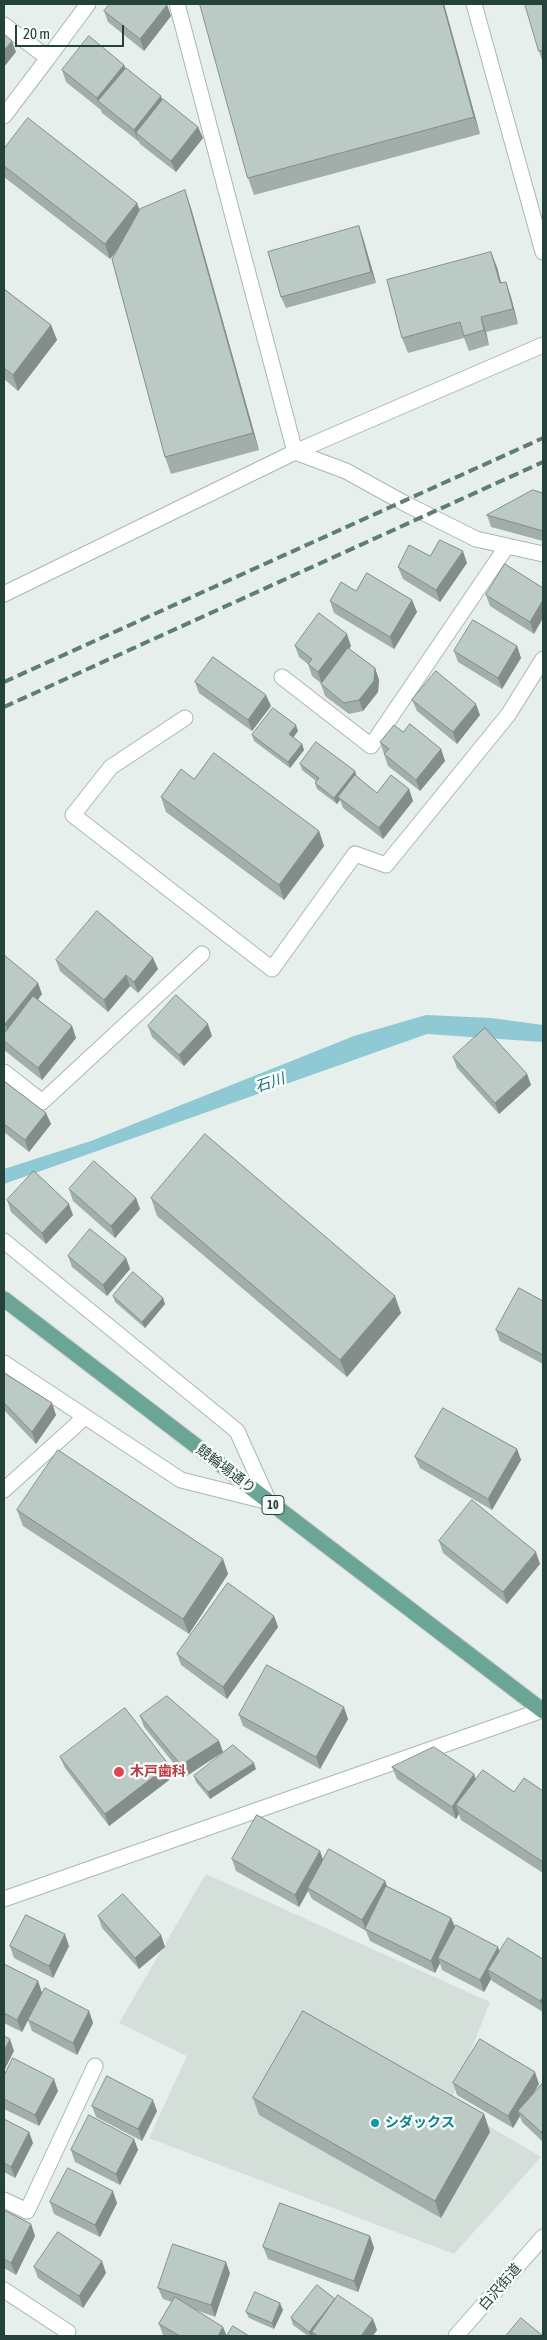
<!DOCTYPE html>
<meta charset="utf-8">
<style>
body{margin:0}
#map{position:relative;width:547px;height:2340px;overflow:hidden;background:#e6efeb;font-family:"Asap Condensed",sans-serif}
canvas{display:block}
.frame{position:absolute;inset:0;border:5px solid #24423a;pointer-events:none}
.scale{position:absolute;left:15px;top:25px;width:109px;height:22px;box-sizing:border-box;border:2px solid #24423a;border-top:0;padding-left:6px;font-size:15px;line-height:18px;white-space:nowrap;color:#24423a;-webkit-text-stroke:4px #f7fbf9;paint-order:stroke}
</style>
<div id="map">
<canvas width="547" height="2340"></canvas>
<div class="frame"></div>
<div class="scale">20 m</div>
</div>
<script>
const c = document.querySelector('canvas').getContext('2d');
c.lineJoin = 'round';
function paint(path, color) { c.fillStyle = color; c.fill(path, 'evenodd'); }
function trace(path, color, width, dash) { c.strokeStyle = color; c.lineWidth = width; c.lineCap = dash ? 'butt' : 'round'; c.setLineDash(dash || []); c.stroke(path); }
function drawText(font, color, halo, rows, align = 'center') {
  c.font = font + ' "Asap Condensed","Noto Sans JP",sans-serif'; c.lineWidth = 5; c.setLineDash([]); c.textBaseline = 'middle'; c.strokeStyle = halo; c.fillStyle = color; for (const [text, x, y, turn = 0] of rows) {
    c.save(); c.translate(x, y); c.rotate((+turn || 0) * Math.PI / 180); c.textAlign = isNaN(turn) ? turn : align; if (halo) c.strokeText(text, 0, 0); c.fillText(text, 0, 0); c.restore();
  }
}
const built = new Path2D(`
 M206 1874 490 2002 450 2103 541 2157 454 2254 149 2138 187 2056 119 2023Z`);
const water = new Path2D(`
 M426 1015 491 1018 543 1025V1042L427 1034 4 1184V1169L91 1141 354 1036Z`);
const lane = new Path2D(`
 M185 718 111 767 73 815 272 969 355 854 386 865 508 715 543 659`);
const street = new Path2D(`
 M177 4 295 452 346 471 402 502 476 539 543 554
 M474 4 543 252
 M4 25 48 58 88 4
 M4 116 48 58
 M4 594 295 452 543 345
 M282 677 371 746 507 546
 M4 1072 42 1102 202 954
 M4 1241 237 1431 269 1502
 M4 1363 181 1480 269 1502
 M4 1490 85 1417
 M4 1899 543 1710
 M4 2200 27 2211 95 2066
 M4 2290 68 2332`);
const secondary = new Path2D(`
 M456 2336 543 2237`);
const primary = new Path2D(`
 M4 1299 543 1711`);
const rail = new Path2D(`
 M4 682 543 438
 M4 707 543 462`);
const wall = new Path2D(`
 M444 4 480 134 254 195 248 178Z
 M543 4V63L539 51Z
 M167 5 171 16 144 51 108 22 104 11Z
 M124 65 125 68 162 100 198 127 203 138 176 172 140 144 138 140V141L102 113 101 110 66 82 62 70Z
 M4 149 140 210 191 208 259 450 171 474 165 457 117 251 110 259 4 177Z
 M363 238 376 283 286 308 281 297Z
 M497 267 501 283 506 282 511 297 518 324 486 332 489 345 469 351 464 338 408 353 402 338Z
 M4 289 51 325 57 340 18 391 4 379Z
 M543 493V541L491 527 487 515Z
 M430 556 467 563 440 602 403 579 398 567Z
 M543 588 534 634 490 606 486 595Z
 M356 591 412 600 417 612 394 649 334 613 330 601Z
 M295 646H351L349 649 375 668 379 680 378 692 363 711 349 714 325 696 321 684H322L312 676 308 664 299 657Z
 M517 646 521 658 502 689 458 662 454 651Z
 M195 682 271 706 252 731 199 693Z
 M412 700 480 715 457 744 417 711Z
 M298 731 293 738 302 744 304 750 290 768 254 741 252 735Z
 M403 732 441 749 445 761 420 791 388 766 380 742Z
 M300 764 357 777 377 793 409 789 413 801 383 839 343 808 340 800 337 804 317 789 315 783 316 781 302 770Z
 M194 779 319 831 324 846 284 900 166 812 161 797Z
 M4 955 42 994 38 1000 72 1026 76 1038 42 1080 4 1050V1034L5 1032 4 1031Z
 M153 958 158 969 138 993 130 986 108 1012 60 971 56 960Z
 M148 1026 212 1036 184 1066 152 1037Z
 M453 1057 527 1074 531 1085 499 1114 457 1068Z
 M4 1081 46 1113 51 1124 29 1152 4 1132Z
 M69 1189 136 1198 140 1209 115 1238 73 1201Z
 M151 1198 401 1313 347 1377 157 1216Z
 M7 1200 73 1215 46 1244 11 1212Z
 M68 1256 126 1258 130 1269 107 1296 72 1267Z
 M113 1296 163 1298 165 1304 145 1328 115 1302Z
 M543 1301V1364L500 1341 496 1330Z
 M4 1373 56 1415 36 1444 4 1410Z
 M517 1449 521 1460 492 1510 420 1468 415 1457Z
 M17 1510 223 1559 228 1574 189 1634 23 1526Z
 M439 1541 540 1564 507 1604 443 1553Z
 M274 1616 278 1627 227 1699 181 1665 177 1654Z
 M239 1715 348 1719 320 1769 243 1726Z
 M140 1716 219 1741 223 1752 185 1777 144 1727Z
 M60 1757 173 1777 109 1826 65 1768Z
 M392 1767 474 1774 476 1780 514 1792 543 1791V1873L461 1820 459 1814 456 1819 397 1779Z
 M256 1769 210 1799 196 1782 194 1776Z
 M320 1851 323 1860 385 1881 387 1886 451 1918 455 1927 498 1947 499 1952 543 1959V2012L492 1981 491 1979 484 1992 442 1970 440 1963 435 1973 370 1941 366 1931 312 1899 308 1891 299 1907 236 1871 232 1859Z
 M98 1916 161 1935 165 1947 139 1969 102 1928Z
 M10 1946H69L53 1978 14 1958Z
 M4 1964 38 1981 42 1993 89 2011 93 2023 77 2055 32 2031 28 2020 22 2032 4 2023Z
 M4 2076 58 2091 39 2126 4 2109Z
 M453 2083 539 2084 532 2095 543 2083V2142L522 2122 520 2116 513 2128 457 2095Z
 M253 2098 484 2114 490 2132 441 2218 259 2115Z
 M92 2106 157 2111 142 2141 96 2117Z
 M4 2119 29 2132 33 2143 15 2178 4 2172Z
 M134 2139 138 2150 120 2185 75 2162 71 2150Z
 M50 2202 117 2203 100 2237 54 2214Z
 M4 2210 31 2224 35 2236 16 2275 4 2268Z
 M370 2236 374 2248 358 2292 268 2259 263 2247Z
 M34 2267 106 2273 83 2308 38 2278Z
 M230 2273 215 2317 196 2310 227 2336H249H165L163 2335 159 2324 172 2302 163 2299 158 2288Z
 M335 2299 373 2319 377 2330 373 2336H308L293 2325 291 2318Z
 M283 2310 274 2329 249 2318 246 2312Z`);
const shadedWall = new Path2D(`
 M443 4H444L480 134 474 117Z
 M167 5 171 16 144 51 140 39Z
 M12 41 16 52 4 67V50Z
 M124 65 128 76 98 102 97 98Z
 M161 96 165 107 136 133 138 140V141L134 130Z
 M198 127 203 138 176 172 171 161Z
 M185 190 191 208 259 450 253 433Z
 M137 203 143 218 110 259 105 244Z
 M359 226 363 238 376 283 371 272Z
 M491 252 497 267 505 298 500 283Z
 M506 282 511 297 518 324 513 309Z
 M481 317 486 332 489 345 484 330Z
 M51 325 57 340 18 391 13 375Z
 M463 551 467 563 440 602 436 590Z
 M412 600 417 612 394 649 390 637Z
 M543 600V618L534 634 530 622Z
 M347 634 351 646 322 684 318 672Z
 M517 646 521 658 502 689 498 678Z
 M375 668 379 680 378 692 363 711 359 700Z
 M266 695 271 706 252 731 248 720Z
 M476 704 480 715 457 744 453 732Z
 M296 725 298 731 291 740 289 734Z
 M302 744 304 750 290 768 288 762Z
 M441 749 445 761 420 791 416 780Z
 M355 771 357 777 338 797 340 800 337 804 334 798Z
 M409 789 413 801 383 839 379 828Z
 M319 831 324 846 284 900 279 885Z
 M153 958 158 969 138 993 134 982Z
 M126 975 130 986 108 1012 104 1000Z
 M38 983 42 994 9 1035 5 1024Z
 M208 1024 212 1036 184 1066 179 1055Z
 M72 1026 76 1038 42 1080 38 1068Z
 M527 1074 531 1085 499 1114 495 1103Z
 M46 1113 51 1124 29 1152 25 1140Z
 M136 1198 140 1209 115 1238 111 1226Z
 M69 1204 73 1215 46 1244 42 1233Z
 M126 1258 130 1269 107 1296 103 1285Z
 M395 1296 401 1313 347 1377 340 1360Z
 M163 1298 165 1304 145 1328 142 1322Z
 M52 1403 56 1415 36 1444 32 1432Z
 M517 1449 521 1460 492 1510 488 1499Z
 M536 1552 540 1564 507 1604 503 1592Z
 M223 1559 228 1574 189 1634 183 1619Z
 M274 1616 278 1627 227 1699 223 1687Z
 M344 1707 348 1719 320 1769 316 1757Z
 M219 1741 223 1752 185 1777 181 1765Z
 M254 1763 256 1769 210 1799 208 1792Z
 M169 1765 173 1777 109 1826 105 1814Z
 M474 1774 478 1786 456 1805 459 1814 456 1819 452 1807Z
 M320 1851 324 1863 308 1888V1891L299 1907 295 1895Z
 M385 1881 389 1892 366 1930 362 1920Z
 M451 1918 456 1929 438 1958 440 1963 435 1973 431 1961Z
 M65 1934 69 1946 53 1978 49 1966Z
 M161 1935 165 1947 139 1969 135 1958Z
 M498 1947 502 1958 488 1970 491 1979 484 1992 480 1980Z
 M38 1981 42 1993 22 2032 17 2020Z
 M543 1997V2009L540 2001Z
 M89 2011 93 2023 77 2055 73 2043Z
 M10 2039 14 2051 4 2071V2051Z
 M535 2072 539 2084 521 2114 518 2111 520 2116 513 2128 508 2116Z
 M54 2079 58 2091 39 2126 35 2115Z
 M153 2100 157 2111 142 2141 138 2129Z
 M484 2114 490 2132 441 2218 435 2201Z
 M543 2130V2138L541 2132Z
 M29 2132 33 2143 15 2178 11 2167Z
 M134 2139 138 2150 120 2185 116 2174Z
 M113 2191 117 2203 100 2237 95 2225Z
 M31 2224 35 2236 16 2275 11 2263Z
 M370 2236 374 2248 358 2292 354 2281Z
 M102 2261 106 2273 83 2308 79 2296Z
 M226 2262 230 2273 215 2317 211 2305Z
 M336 2300 312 2332 314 2336H311L309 2332Z
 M280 2303 283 2310 274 2329 272 2323Z
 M373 2319 377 2330 373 2336H361Z
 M223 2327 227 2336H218Z`);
const building = new Path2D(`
 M110 4H165L167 5 140 39 104 11Z
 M200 4H443L474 117 248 178Z
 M525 4H543V50L539 51Z
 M4 34 12 41 4 50Z
 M89 36 124 65 97 98 62 70Z
 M126 68 161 96 134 130 98 101Z
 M163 99 198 127 171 161 136 133Z
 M28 118 137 203 105 244 4 166V149Z
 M185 190 253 433 165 457 112 259 140 209Z
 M359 226 371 272 281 297 268 252Z
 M491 252 500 283 506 282 513 309 481 317 484 330 464 336 460 322 402 338 387 280Z
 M4 289 51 325 13 375 4 368Z
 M533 490 543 493V531L487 515Z
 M440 540 463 551 436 590 398 567 409 545 430 556Z
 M505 564 543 588V600L530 622 486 595Z
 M367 573 412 600 390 637 330 601 341 582 356 591Z
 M319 613 347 634 318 672 308 664 312 659 295 646Z
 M473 620 517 646 498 678 454 651Z
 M348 648 375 668 374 681 359 700 344 703 321 684Z
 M213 657 266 695 248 720 195 682Z
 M436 671 476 704 453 732 412 700Z
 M273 708 296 725 289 734 302 744 288 762 252 735Z
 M410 724 441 749 416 780 384 754 389 749 380 742 394 725 403 732Z
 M316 742 355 771 334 798 315 783 319 778 300 764Z
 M214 753 319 831 279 885 161 797 181 769 194 779Z
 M355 775 377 793 391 775 409 789 379 828 338 797Z
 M97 911 153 958 134 982 126 975 104 1000 56 960Z
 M4 955 38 983 5 1024 4 1023Z
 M176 995 208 1024 179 1055 148 1026Z
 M33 996 72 1026 38 1068 4 1041V1034Z
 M485 1028 527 1074 495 1103 453 1057Z
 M4 1081 46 1113 25 1140 4 1124Z
 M205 1134 395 1296 340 1360 151 1198Z
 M94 1161 136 1198 111 1226 69 1189Z
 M34 1171 69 1204 42 1233 7 1200Z
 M90 1229 126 1258 103 1285 68 1256Z
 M133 1272 163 1298 142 1322 113 1296Z
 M519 1288 543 1301V1355L496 1330Z
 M4 1373 52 1403 32 1432 4 1403Z
 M443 1408 517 1449 488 1499 415 1457Z
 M58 1450 223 1559 183 1619 17 1510Z
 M472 1500 536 1552 503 1592 439 1541Z
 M228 1583 274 1616 223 1687 177 1654Z
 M267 1665 344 1707 316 1757 239 1715Z
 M167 1696 219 1741 181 1765 140 1716Z
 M125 1708 169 1765 105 1814 60 1757Z
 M233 1745 254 1763 208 1792 194 1776Z
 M434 1747 474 1774 452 1807 392 1767Z
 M483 1770 514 1792 524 1778 543 1791V1862L456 1805Z
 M257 1815 320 1851 295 1895 232 1859Z
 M329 1849 385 1881 362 1920 308 1888Z
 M386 1886 451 1918 431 1961 365 1929Z
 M123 1894 161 1935 135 1958 98 1916Z
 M26 1915 65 1934 49 1966 10 1946Z
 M456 1925 498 1947 480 1980 438 1958Z
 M508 1938 543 1959V1997L540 2001 488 1970Z
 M4 1964 38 1981 17 2020 4 2013Z
 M45 1988 89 2011 73 2043 28 2020Z
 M303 2011 484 2114 435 2201 253 2098Z
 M4 2036 10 2039 4 2051Z
 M480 2039 535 2072 508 2116 453 2083Z
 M13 2058 54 2079 35 2115 4 2099V2076Z
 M107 2076 153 2100 138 2129 92 2106Z
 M543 2083V2130L541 2132 518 2111Z
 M89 2115 134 2139 116 2174 71 2150Z
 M4 2119 29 2132 11 2167 4 2163Z
 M68 2168 113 2191 95 2225 50 2202Z
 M280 2203 370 2236 354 2281 263 2247Z
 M4 2210 31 2224 11 2263 4 2259Z
 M58 2232 102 2261 79 2296 34 2267Z
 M173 2244 226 2262 211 2305 158 2288Z
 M317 2285 335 2299 309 2332 291 2318Z
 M255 2292 280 2303 272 2323 246 2312Z
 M338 2295 373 2319 361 2336H318L312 2332Z
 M175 2297 223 2327 218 2336H180L159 2324Z
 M521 2318 543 2336H506Z
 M233 2326 249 2336H227Z`);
const markers = [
 [119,1772,6,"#e0444e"],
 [375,2123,5,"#0f9aa8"]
];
const shields = [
 [273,1505,22]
];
const shieldNames = [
 ["10",273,1505]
];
const streetNames = [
 ["競輪場通り",226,1469,37],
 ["白沢街道",500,2287,-49]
];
const healthNames = [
 ["木戸歯科",130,1772]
];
const cultureNames = [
 ["シダックス",385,2123]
];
const waterNames = [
 ["石川",270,1083,-19]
];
paint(built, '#d4dfda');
paint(water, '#8ec9d4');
trace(lane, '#a8b8b2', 17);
trace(street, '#a8b8b2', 17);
trace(secondary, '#a4bbb3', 17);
trace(primary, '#c2cac8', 17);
trace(lane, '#fff', 15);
trace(street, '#fff', 15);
trace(secondary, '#fff', 15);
trace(primary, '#6aa596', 15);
trace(rail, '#5f7d75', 4, [10, 5]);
paint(wall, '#a1aea9');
paint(shadedWall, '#838d89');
paint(building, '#bbcac4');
trace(building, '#838d89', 1);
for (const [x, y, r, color] of markers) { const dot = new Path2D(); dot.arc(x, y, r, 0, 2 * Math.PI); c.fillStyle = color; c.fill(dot); trace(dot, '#f7fbf9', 2); }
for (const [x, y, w] of shields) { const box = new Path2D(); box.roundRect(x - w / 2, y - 9.5, w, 19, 4); c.fillStyle = '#f7fbf9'; c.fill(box); trace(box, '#24423a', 1); }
drawText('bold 12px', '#24423a', null, shieldNames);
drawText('14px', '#24423a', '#f7fbf9', streetNames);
drawText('bold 14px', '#be3a42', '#f7fbf9', healthNames, 'left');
drawText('bold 14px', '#0d838f', '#f7fbf9', cultureNames, 'left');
drawText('italic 15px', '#1c6f80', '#f7fbf9', waterNames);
</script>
